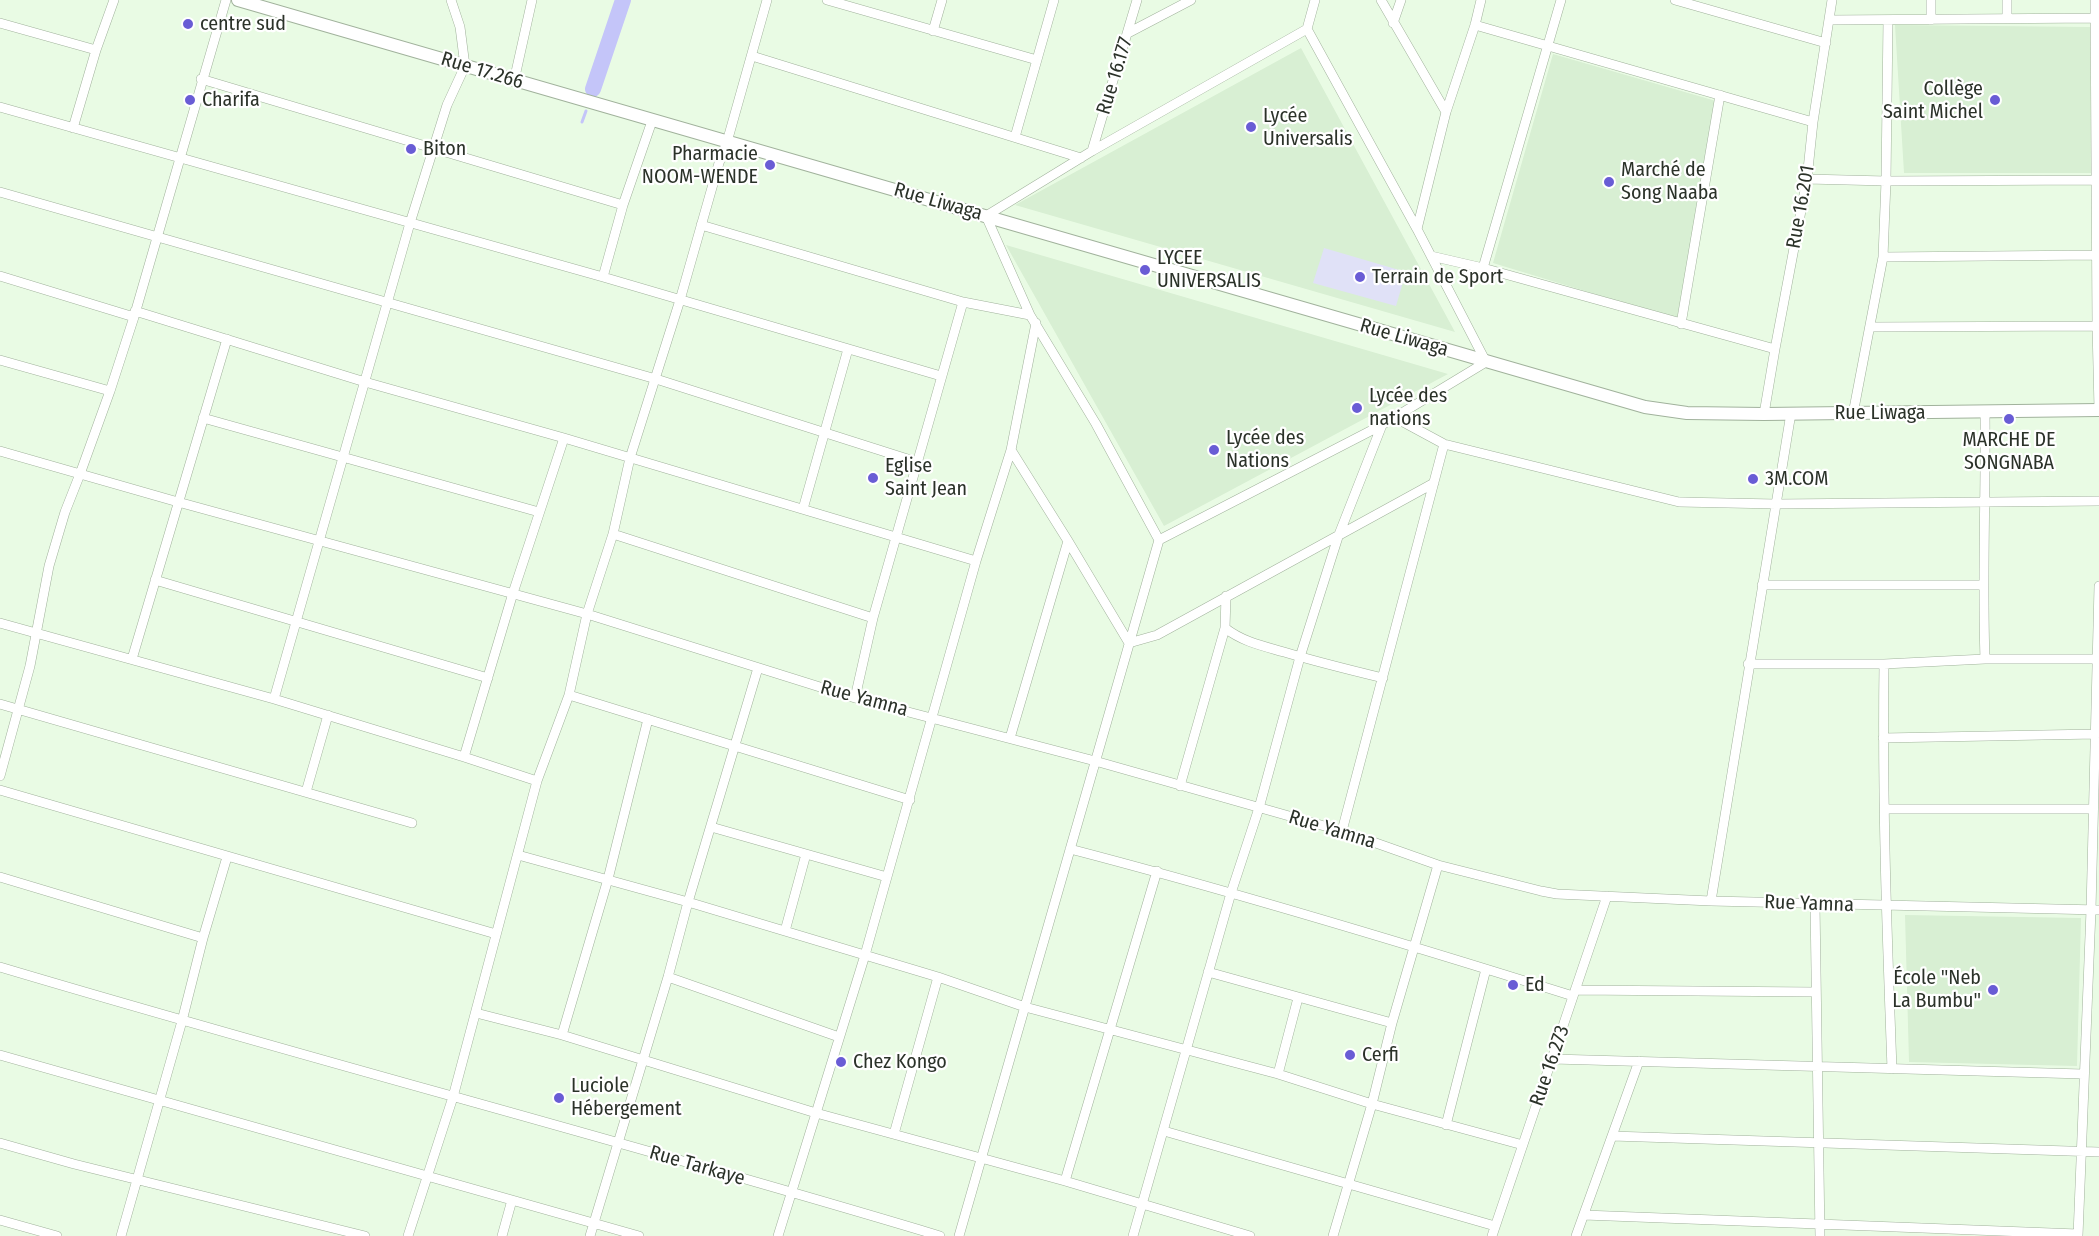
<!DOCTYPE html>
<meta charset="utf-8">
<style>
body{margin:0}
canvas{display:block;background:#e9fbe4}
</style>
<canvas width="2099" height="1236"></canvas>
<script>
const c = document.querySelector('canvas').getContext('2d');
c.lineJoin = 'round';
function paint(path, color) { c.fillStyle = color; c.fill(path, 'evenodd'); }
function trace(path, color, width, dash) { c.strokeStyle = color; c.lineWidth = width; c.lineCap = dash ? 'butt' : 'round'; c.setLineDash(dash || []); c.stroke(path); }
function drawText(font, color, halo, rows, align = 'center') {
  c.font = font + ' "Fira Sans Condensed",sans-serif'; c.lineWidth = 4.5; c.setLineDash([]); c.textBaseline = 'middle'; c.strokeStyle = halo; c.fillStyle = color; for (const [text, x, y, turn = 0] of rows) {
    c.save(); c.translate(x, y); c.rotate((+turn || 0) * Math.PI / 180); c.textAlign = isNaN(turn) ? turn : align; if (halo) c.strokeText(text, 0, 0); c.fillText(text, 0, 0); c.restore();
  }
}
const built = new Path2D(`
 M1895 25 2090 27 2091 173H1904Z
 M1301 48 1455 332 1015 205Z
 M1553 54 1716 101 1677 319 1493 263Z
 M1006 245 1448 374 1164 526Z
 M1905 915 2081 918 2077 1066 1909 1062Z`);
const green = new Path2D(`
 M1324 248 1406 272 1396 306 1313 283Z`);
const stream = new Path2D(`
 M582 122 586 111`);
const river = new Path2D(`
 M593 89 623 0`);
const street = new Path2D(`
 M827 0 1037 60
 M1381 0 1446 112
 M1675 0 1826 43
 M1931 0V20
 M2095 0 2097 326 2099 409
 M2007 18V0
 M1829 20 2099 18
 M0 23 96 50
 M1393 23 1401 0
 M1475 25 1813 122
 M1307 29 1315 0
 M933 31 942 0
 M1128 33 1191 0
 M752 56 1081 158
 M201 79 623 205
 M514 81 532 0
 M0 107 603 277 941 376
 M73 128 96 50 114 0
 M1015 137 1054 0
 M1092 151 1137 0
 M1807 179 1886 181 2099 180
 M0 192 656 379 917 462
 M701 225 963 302 1030 315
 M1417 229 1446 112 1475 25 1481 0
 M1431 256 1483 268 1775 349
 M1883 257 2096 255
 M1483 268 1561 0
 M0 276 134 317
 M603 277 623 205 652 121
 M135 311 365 382 564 438 976 561
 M1036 323 1011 450 1068 541 1129 643 1157 635 1434 483
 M1681 324 1720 95
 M1870 327 2099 326
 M0 360 110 391
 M1764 414 1775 349 1807 179 1813 122 1832 0
 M1853 414 1883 257 1886 181 1888 20
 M1394 417 1444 444 1679 502 1776 504 2099 501
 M203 418 539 512
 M0 451 178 502 587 614 855 698 1095 761 1342 831 1438 865 1541 891 1557 894 1711 901 2099 910
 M803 509 848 349
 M613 534 873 618
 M1159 540 1382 425 1486 362 1417 229 1307 29
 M155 580 488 678
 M1762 585H1982
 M1226 596 1225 628C1243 642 1263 646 1284 652 1317 662 1350 670 1383 678
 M0 623 274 699 464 757 537 781
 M132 659 227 339
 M1985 659C1982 577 1986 494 1985 412
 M1748 664H1884L1985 659H2099
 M1884 664C1882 799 1887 934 1892 1069
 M569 695 910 800
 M855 698 873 618 963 302
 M274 699 410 223 447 105 465 66 460 27 451 0
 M0 704 412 823
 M1010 738 1068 541
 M1883 738 2096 734
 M464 757 513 593 564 438
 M0 776 30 666 49 566 65 512 80 474 110 391 134 317 226 0
 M1180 786 1225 628
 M0 790 496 934
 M306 792 328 715
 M1886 809H2093
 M711 827 887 877
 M1342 831 1444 444
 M1070 849C1239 893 1407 944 1573 996
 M518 855 688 902 938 977 1025 1007 1278 1074 1372 1104 1523 1145
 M0 877 203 938 227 857
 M1711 901 1791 413
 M1815 904 1820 1236
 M785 931 806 854
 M0 967C312 1060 628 1142 940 1236
 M1208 972 1392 1023
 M668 977 839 1037
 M1575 990 1816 992
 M476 1013 562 1035 816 1113 1065 1181 1250 1236
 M562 1035 608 879 648 719
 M0 1055 639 1236
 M1553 1059 2083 1074
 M1278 1074 1298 998
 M1446 1125 1486 969
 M1164 1131 1495 1226
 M894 1134 938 977
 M1612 1136 2099 1152
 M0 1143 74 1164 365 1236
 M1065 1181 1157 871
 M1584 1215 2078 1234
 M0 1220 57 1236
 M121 1236 182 1021 203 938
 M408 1236 453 1097 537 781 569 695 587 614 613 534 630 458 680 300 719 163 727 142 767 0
 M502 1236 512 1200
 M590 1236 668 977 688 902 758 668
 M778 1236 865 955 976 561 1011 450
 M959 1236 1159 540 1096 424 1030 315 986 216 1092 151 1307 29
 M1133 1236 1231 893 1259 808 1300 657 1338 537 1382 425
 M1333 1236 1372 1104 1392 1023 1438 865
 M1492 1236 1607 896
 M1576 1236 1639 1061
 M2078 1236 2091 910 2099 586`);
const secondary = new Path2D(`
 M238 0 1645 407 1687 413 1764 414 2099 410`);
const markers = [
 [188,24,6,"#695cd5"],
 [190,100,6,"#695cd5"],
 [1995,100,6,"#695cd5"],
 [1251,127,6,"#695cd5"],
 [411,149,6,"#695cd5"],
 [770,165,6,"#695cd5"],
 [1609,182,6,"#695cd5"],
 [1145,270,6,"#695cd5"],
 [1360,277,6,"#695cd5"],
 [1357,408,6,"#695cd5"],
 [2009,419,6,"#695cd5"],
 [1214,450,6,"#695cd5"],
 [873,478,6,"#695cd5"],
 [1753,479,6,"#695cd5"],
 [1513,985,6,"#695cd5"],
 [1993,990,6,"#695cd5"],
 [1350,1055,6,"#695cd5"],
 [841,1062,6,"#695cd5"],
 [559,1098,6,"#695cd5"]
];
const poiNames = [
 ["centre sud",200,24],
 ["Collège",1983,89,"right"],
 ["Saint Michel",1983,112,"right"],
 ["Charifa",202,100],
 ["Lycée",1263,116],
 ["Universalis",1263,139],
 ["Biton",423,149],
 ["Pharmacie",758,154,"right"],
 ["NOOM-WENDE",758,177,"right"],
 ["Marché de",1621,170],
 ["Song Naaba",1621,193],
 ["LYCEE",1157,258],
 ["UNIVERSALIS",1157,281],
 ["Terrain de Sport",1372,277],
 ["Lycée des",1369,396],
 ["nations",1369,419],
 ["Lycée des",1226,438],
 ["Nations",1226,461],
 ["MARCHE DE",2009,440,"center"],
 ["SONGNABA",2009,463,"center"],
 ["Eglise",885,466],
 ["Saint Jean",885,489],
 ["3M.COM",1765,479],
 ["École \"Neb",1981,978,"right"],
 ["La Bumbu\"",1981,1001,"right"],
 ["Ed",1525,985],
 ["Cerfi",1362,1055],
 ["Chez Kongo",853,1062],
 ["Luciole",571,1086],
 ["Hébergement",571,1109]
];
const streetNames = [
 ["Rue 17.266",482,71,17],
 ["Rue 16.177",1115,76,-73],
 ["Rue Liwaga",938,202,16],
 ["Rue 16.201",1801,207,-80],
 ["Rue Liwaga",1404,338,16],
 ["Rue Liwaga",1880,413],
 ["Rue Yamna",864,699,15],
 ["Rue Yamna",1332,830,17],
 ["Rue Yamna",1809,904,2],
 ["Rue 16.273",1550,1066,-71],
 ["Rue Tarkaye",697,1166,16]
];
paint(built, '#d8efd3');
paint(green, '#e0e1f7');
trace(stream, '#c4c5f9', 3);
trace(river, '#c4c5f9', 16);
trace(street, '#a1b29c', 10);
trace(secondary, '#a1b29c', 14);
trace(street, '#fff', 9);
trace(secondary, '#fff', 12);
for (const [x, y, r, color] of markers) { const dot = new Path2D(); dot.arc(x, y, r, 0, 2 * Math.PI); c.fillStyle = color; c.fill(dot); trace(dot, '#fff', 2); }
drawText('20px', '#2b3229', '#fff', poiNames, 'left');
drawText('20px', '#2b3229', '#fff', streetNames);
</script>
